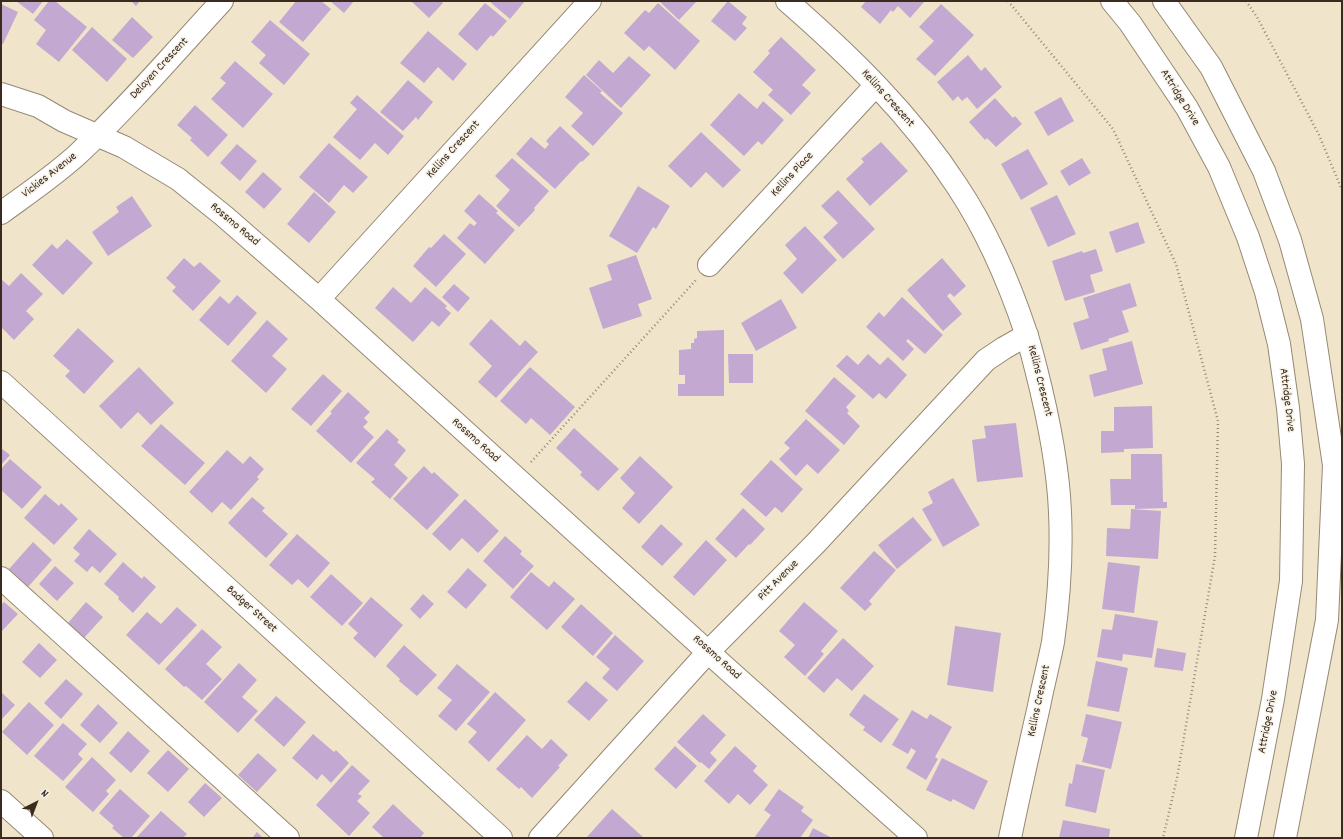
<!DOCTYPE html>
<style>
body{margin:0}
#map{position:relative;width:1343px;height:839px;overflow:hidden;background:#f0e5cb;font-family:Dekko,sans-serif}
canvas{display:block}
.frame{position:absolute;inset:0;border:2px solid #3b2a1e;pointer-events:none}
.north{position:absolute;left:16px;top:783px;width:40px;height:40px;-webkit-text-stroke:3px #f7f3e8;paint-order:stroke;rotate:42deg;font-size:11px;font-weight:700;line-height:16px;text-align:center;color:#3b2a1e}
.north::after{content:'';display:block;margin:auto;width:14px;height:18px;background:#3b2a1e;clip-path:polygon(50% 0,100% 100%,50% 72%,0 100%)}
</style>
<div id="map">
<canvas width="1343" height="839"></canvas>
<div class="frame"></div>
<div class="north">N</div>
</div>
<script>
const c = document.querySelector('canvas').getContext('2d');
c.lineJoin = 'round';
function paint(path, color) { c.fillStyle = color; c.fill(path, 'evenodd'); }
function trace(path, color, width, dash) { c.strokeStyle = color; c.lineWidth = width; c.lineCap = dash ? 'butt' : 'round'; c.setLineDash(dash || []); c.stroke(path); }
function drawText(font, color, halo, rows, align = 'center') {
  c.font = font + ' Dekko,sans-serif'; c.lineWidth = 3; c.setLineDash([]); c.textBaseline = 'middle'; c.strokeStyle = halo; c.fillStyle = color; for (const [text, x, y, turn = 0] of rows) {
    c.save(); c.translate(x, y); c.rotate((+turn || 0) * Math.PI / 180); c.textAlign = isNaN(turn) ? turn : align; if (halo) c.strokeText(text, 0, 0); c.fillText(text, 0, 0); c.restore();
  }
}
const building = new Path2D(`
 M16 1H43L33 14Z
 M49 1H55L87 27 59 62 36 44 46 30 34 20Z
 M131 1H140L136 6Z
 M296 1H321L331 9 303 42 279 22Z
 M330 1H354L344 13Z
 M411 1H441L443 3 429 18Z
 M489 1H525L510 19Z
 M659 1H697L679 20Z
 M728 1 747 17 742 24 747 28 735 41 711 21Z
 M866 1H925L910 18 898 6 893 12 891 10 880 24 861 7Z
 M485 3 507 21 493 37 491 35 477 51 458 34Z
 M658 3 700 41 675 70 649 46 644 51 624 33 645 10 649 13Z
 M1 4 18 12 3 44 1 43Z
 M941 4 974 35 935 76 916 59 934 41 919 27Z
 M132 17 153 37 133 58 112 40Z
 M270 20 310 54 284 85 259 63 266 55 251 42Z
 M92 27 127 59 107 82 72 50Z
 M428 31 467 64 453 81 438 67 424 83 400 63Z
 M781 37 816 70 802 85 811 93 791 115 768 95 773 90 753 72 770 53 768 51Z
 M968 55 981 71 985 67 1002 87 977 109 967 97 962 101 958 96 953 101 937 82Z
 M629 56 651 75 621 108 586 75 599 60 613 73Z
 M235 61 273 94 243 128 211 99 226 83 220 78Z
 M584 75 602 91 600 93 623 113 593 146 571 126 583 113 565 97Z
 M408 80 433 102 418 120 416 117 403 131 380 112Z
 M739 93 757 109 763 101 784 120 762 145 758 141 744 156 710 125Z
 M357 95 404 136 388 155 375 143 360 160 333 137 357 109 350 103Z
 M1061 97 1074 121 1048 136 1034 112Z
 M995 98 1013 118 1015 116 1022 124 996 147 987 138 985 140 969 122Z
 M195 105 228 135 208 157 190 140 192 138 177 125Z
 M560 126 590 154 582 162 581 161 555 189 516 154 531 137 545 149 549 144 546 141Z
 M701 132 741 170 723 188 706 172 691 188 668 166Z
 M881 142 908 171 870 206 846 179 864 162 861 159Z
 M329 143 368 177 353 193 344 185 329 203 299 177Z
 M237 144 257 161 240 181 220 163Z
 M1028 149 1048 184 1021 200 1001 164Z
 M512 158 549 191 534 208 535 210 519 227 496 206 510 190 495 176Z
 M1082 158 1091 173 1069 186 1060 171Z
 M263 172 282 189 264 209 245 192Z
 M638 186 670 206 656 229 653 227 637 253 609 236Z
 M838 190 875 229 843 259 823 237 838 223 821 206Z
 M314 192 336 212 309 243 287 224Z
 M479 194 498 211 496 213 515 230 485 264 457 238 470 223 474 226 477 223 464 211Z
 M1057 195 1076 234 1048 247 1030 208Z
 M132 196 152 226 108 256 92 232 119 212 116 207Z
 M1138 222 1145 243 1116 253 1109 232Z
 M805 226 837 260 802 294 783 273 797 259 785 245Z
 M444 234 466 254 436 287 413 266 429 247 431 248Z
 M67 239 93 263 63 295 32 265 52 244 57 249Z
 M1096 249 1103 271 1090 275 1095 292 1065 301 1052 261 1082 251 1083 253Z
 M636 255 652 299 638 304 642 316 603 329 589 288 612 280 607 265Z
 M184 258 194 267 200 262 221 281 193 311 172 291 176 287 166 278Z
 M942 258 966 286 954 297 950 293 947 296 962 314 943 331 907 290Z
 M21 273 43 294 26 311 34 319 14 340 1 327V279L9 286Z
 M1130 283 1137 306 1122 311 1129 332 1108 339 1109 341 1081 350 1073 323 1089 318 1083 298Z
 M454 284 470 298 458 312 442 297Z
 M393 287 411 303 425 287 447 306 445 308 451 313 439 327 432 321 413 342 375 308Z
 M237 295 257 313 228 346 199 320 220 296 229 304Z
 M902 297 943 335 925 354 908 339 906 341 914 349 903 361 866 327 879 312 884 317Z
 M781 299 797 328 756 351 741 323Z
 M491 319 520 346 525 340 538 352 496 398 478 382 492 366 469 344Z
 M267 320 288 339 272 356 287 369 266 393 231 361Z
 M78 328 114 361 84 394 65 376 70 371 53 356Z
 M724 330V396H678V384H685V375H679V350L691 349V343H694V339L697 338V331Z
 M1132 341 1143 384 1094 397 1089 375 1107 370 1102 349Z
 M728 354H753V383H729Z
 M868 354 880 365 888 357 907 375 886 399 879 393 873 399 836 366 847 355 858 365Z
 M139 367 174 403 151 425 138 412 121 429 99 406Z
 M530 367 575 407 550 435 531 418 526 424 500 401Z
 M323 374 342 391 311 426 291 409Z
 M834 377 856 396 846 407 849 411 847 413 860 426 844 445 805 411Z
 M348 392 370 412 364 418 368 422 363 427 374 437 351 463 316 431 332 413 330 412Z
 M1152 406 1153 448 1124 449V452L1101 453V431H1114V407Z
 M806 419 840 450 818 474 807 464 796 476 779 459 790 448 784 443Z
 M1016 423 1023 477 977 482 972 440 986 438 984 426Z
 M161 424 205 463 185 485 141 446Z
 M574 428 619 469 598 491 580 475 582 472 556 448Z
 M387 429 399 440 397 442 406 450 394 465 408 478 390 499 371 482 375 479 356 463Z
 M1 448 10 455 1 465Z
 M227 450 243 464 250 456 264 469 257 477 259 479 231 510 222 502 212 513 189 492Z
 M1131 454H1162L1163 502H1167V508L1135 509V505H1111L1110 479H1131Z
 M640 456 673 487 639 524 622 508 635 493 620 478Z
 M10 459 42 487 22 509 1 490V469Z
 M771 460 803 489 782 513 775 507 766 517 740 494Z
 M424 466 432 474 434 472 459 495 427 530 393 499Z
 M953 478 980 525 943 547 922 509 933 503 928 492Z
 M45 494 59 506 61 503 78 519 54 545 24 518Z
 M252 497 265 508 262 511 288 534 266 558 228 523Z
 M465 499 499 531 478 553 462 538 450 551 432 534Z
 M743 508 765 529 750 545 749 544 736 558 715 539Z
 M1131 509 1161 511 1158 559 1106 556 1107 528 1130 529Z
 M913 517 932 540 897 569 878 545Z
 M661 524 683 544 662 566 641 547Z
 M89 529 117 554 100 573 92 566 87 572 74 561 80 554 73 548Z
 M297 534 330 563 308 588 298 579 292 585 269 565Z
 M505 536 522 551 520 554 534 566 513 589 483 561Z
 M706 540 727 560 694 596 673 577Z
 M33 542 52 560 28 587 9 569Z
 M874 551 896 570 869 601 872 604 865 611 840 588Z
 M123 562 142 579 144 576 156 587 133 613 118 599 119 597 104 584Z
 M1108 562 1140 566 1134 613 1102 609Z
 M55 566 74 583 57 601 39 584Z
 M468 568 487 585 466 609 447 592Z
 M531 572 549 587 554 581 575 599 547 630 510 597Z
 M331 574 363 603 342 626 310 597Z
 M423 594 434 604 420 619 410 609Z
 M371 597 403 625 375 658 353 638 358 633 348 624Z
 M4 602 18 614 1 632V605Z
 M86 602 103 617 84 638 68 623Z
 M804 602 838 631 821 651 824 654 805 676 784 657 795 645 779 631Z
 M581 604 613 633 593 656 561 627Z
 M177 607 197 625 159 665 126 635 147 612 161 624Z
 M1115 614 1158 621 1152 658 1123 654 1122 661 1097 657 1102 629 1112 630Z
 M955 626 1001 633 993 692 947 685Z
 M202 629 222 647 206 664 222 679 202 700 186 686 184 687 165 669Z
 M615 635 644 661 617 691 602 678 610 669 596 657Z
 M843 638 874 666 852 691 837 678 824 693 807 678Z
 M39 643 57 660 40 678 22 662Z
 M404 645 437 675 417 696 399 681 400 679 386 666Z
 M1157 648 1186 653 1183 671 1154 667Z
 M1096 661 1128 668 1119 712 1087 706Z
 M239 663 257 680 242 697 258 711 238 733 204 702Z
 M457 664 490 692 456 731 438 716 452 700 437 688Z
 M66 679 83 694 61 719 44 703Z
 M586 681 608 700 589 721 567 702Z
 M1 692 15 705 1 720Z
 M495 692 526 720 489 762 468 742 477 732 467 724Z
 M864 694 899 719 881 743 863 730 865 727 849 715Z
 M276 696 306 722 284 747 254 720Z
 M29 702 54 725 27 755 2 732Z
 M98 704 118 723 100 743 80 725Z
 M912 710 927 719 930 714 952 727 935 757 938 759 926 780 906 768 916 751 911 748 908 754 892 745Z
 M703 714 726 735 710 753 717 760 709 769 701 762 700 763 677 742Z
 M1086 714 1122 722 1111 769 1082 762 1088 738 1081 736Z
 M63 723 87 744 78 754 83 759 63 781 34 756Z
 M128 731 150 751 131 773 109 753Z
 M313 734 334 752 336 750 349 763 331 783 322 774 317 780 292 758Z
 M527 735 542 749 551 739 568 755 558 766 560 767 532 798 521 787 519 789 496 769Z
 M675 746 697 766 676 789 654 769Z
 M735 746 757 766 753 771 768 785 750 805 738 794 729 804 704 781Z
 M168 750 189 769 168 792 147 773Z
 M258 753 277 770 257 792 238 775Z
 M92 757 116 780 106 791 109 794 93 812 65 787Z
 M942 758 988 781 974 810 953 799 951 802 926 790Z
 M1076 764 1105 770 1096 813 1065 806 1069 783 1072 784Z
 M352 765 370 781 358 794 362 796 357 801 370 813 349 836 316 805Z
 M205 783 222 798 204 817 188 802Z
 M120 789 150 816 131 838H124L112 828 114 826 99 813Z
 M779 789 804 807 801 811 813 820 800 838H754L771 815 764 810Z
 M393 804 424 833 420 838H384L372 827Z
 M612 809 644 838H586Z
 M161 811 187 834 183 838H136Z
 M1063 820 1110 829 1109 838H1059Z
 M813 828 832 838H808Z
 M257 832 263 838H252Z`);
const path = new Path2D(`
 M1008 1 1113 129 1176 264 1218 421 1215 556 1177 778 1163 838
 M1246 1 1257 17 1319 135 1342 190
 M531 462 696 280`);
const minor = new Path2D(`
 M787 1C850 56 911 115 957 186 987 231 1009 282 1026 333 1030 345 1033 357 1036 369 1048 416 1058 463 1060 512 1062 555 1059 599 1053 642 1049 663 1043 685 1039 706 1029 750 1019 794 1010 838
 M1 94 38 106 64 121 124 147 178 179 224 216 319 299 708 652 916 838
 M1 213C27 194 54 176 78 154 129 106 175 52 222 1
 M709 265 876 85
 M319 299 590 1
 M1 382 501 838
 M1 578 288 838
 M1 801 42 838
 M540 838 708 652 816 543 986 360 1004 348 1027 335`);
const major = new Path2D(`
 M1112 1 1130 23 1187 108 1219 167 1248 237 1266 292 1279 344 1288 408 1293 464 1291 581 1273 699 1246 838
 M1164 1 1211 67 1264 171 1290 240 1312 319 1334 465 1327 620 1285 838`);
const streetNames = [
 ["Delayen Crescent",160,69,-47],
 ["Attridge Drive",1179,98,58],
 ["Kellins Crescent",887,99,48],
 ["Kellins Crescent",454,150,-48],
 ["Kellins Place",793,175,-47],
 ["Vickies Avenue",50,176,-38],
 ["Rossmo Road",234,225,40],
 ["Kellins Crescent",1039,381,76],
 ["Attridge Drive",1286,400,83],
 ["Rossmo Road",475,441,42],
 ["Pitt Avenue",779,581,-45],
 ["Badger Street",251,610,42],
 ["Rossmo Road",716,658,42],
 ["Kellins Crescent",1040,701,-78],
 ["Attridge Drive",1269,722,-79]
];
paint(building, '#c3a9d1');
trace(minor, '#968874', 24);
trace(major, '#968874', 24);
trace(path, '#968874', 2.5, [1, 3]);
trace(minor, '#fff', 22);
trace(major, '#fff', 22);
drawText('12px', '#3b2a1e', '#f7f3e8', streetNames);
</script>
